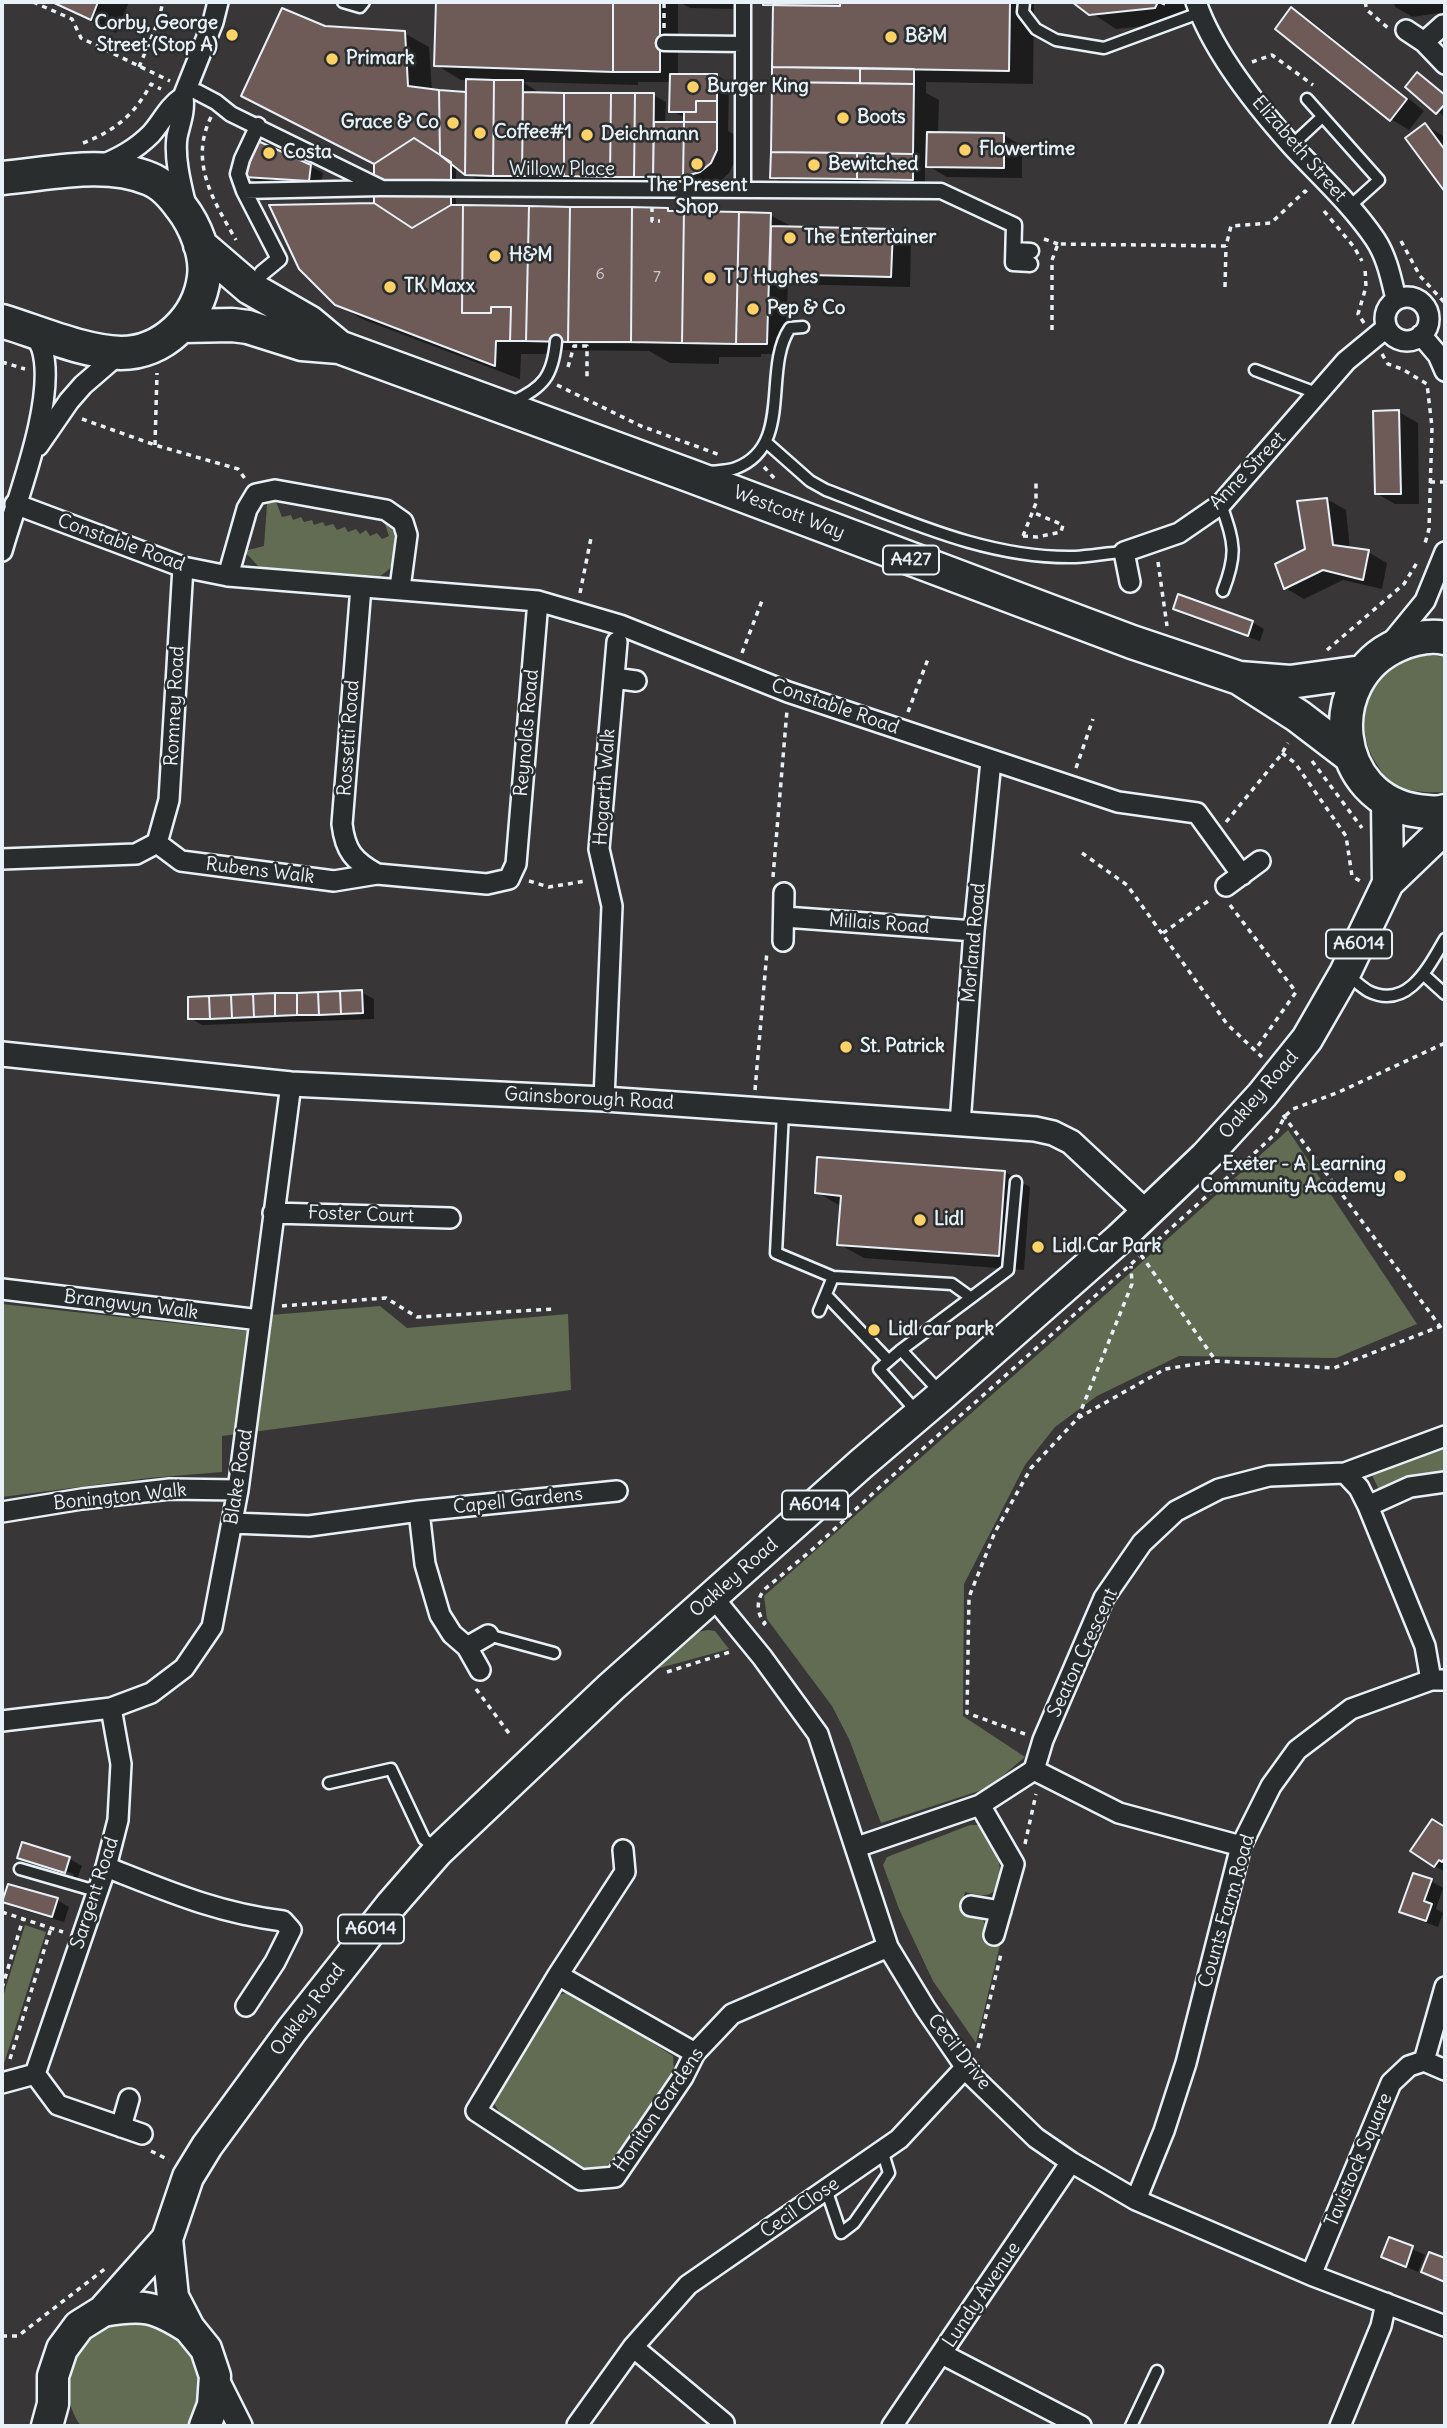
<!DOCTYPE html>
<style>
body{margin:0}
#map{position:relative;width:1447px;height:2428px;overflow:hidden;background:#383636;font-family:Delius,sans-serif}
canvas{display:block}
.frame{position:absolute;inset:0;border:4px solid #e8f1f8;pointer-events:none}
</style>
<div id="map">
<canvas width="1447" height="2428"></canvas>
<div class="frame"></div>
</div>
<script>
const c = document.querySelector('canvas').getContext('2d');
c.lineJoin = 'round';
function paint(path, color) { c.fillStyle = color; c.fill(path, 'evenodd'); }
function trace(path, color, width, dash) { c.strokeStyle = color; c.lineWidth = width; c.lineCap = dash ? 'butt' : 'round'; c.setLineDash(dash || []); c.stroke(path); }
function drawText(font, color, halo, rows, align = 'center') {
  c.font = font + ' Delius,sans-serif'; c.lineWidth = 5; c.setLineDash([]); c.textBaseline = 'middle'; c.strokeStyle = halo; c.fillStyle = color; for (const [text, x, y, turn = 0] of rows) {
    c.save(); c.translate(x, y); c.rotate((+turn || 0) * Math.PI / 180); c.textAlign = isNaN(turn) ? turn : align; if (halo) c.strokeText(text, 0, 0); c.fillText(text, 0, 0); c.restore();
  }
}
const green = new Path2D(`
 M260 497 275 499 282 517 291 515 293 520 301 517 304 522 312 520 314 525 323 522 325 526 333 524 337 530 345 527 348 532 356 529 360 534 366 530 370 536 377 533 382 539 389 536 383 518C406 531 403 564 380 576L259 567 244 551 264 546 267 504Z
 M1429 655 1445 657V792C1429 793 1401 792 1388 781 1383 776 1380 768 1376 763 1353 727 1366 676 1408 659 1414 657 1422 656 1429 655Z
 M1288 1130 1417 1324 1336 1358 1179 1356 1097 1396 1055 1427 1025 1465 964 1584 963 1716 1025 1757 988 1788 881 1823 849 1739 832 1706 767 1619 764 1596 1131 1272Z
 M2 1304 266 1333 270 1315 380 1306 407 1328 568 1314 571 1390 222 1436V1472L149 1478 2 1497Z
 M1445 1445V1474L1380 1492 1371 1473Z
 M708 1630 715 1631 729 1649 656 1669 654 1667 697 1632Z
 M970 1825C976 1825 981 1824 986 1828 997 1839 1007 1882 993 1892 985 1898 974 1894 965 1892L961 1911 981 1916 988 1931 1001 1941 976 2043 933 1981 899 1909 883 1865 887 1857Z
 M25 1925 46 1932 2 2070V2000Z
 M565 1993 574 1994 585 1999 673 2056 674 2072 621 2154C609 2167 601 2169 583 2168L503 2118 493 2102 549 2009 557 1996Z
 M128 2321C185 2323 223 2375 188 2426H81C59 2397 66 2353 96 2332 106 2326 117 2323 128 2321Z`);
const shadow = new Path2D(`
 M49 2H129L116 33Z
 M438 2H678V75H716L729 82 728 131 735 135V161L729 173 719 182 704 187 486 185 456 166V207L667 209 674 213 770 215 789 225V228L892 231 911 241 910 287 788 284 785 354H761V357H719V364L670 363 649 351 550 350V354H521L520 379 362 319 336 304 376 205 375 164 243 96 324 27 404 33 429 47 432 91 468 95V80H461L436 65ZM523 82 638 85V82H671V111L686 118V124H665L666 102 653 95 541 94ZM551 339 640 341V344L551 343Z
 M679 2H738L737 9 690 8Z
 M765 2H1034L1033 84 926 82V93L939 100 938 134 1004 135 1022 146V178L947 177 930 167H925V186L791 188 772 177 774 9Z
 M1075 2H1189L1180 22 1116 29Z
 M1394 2H1445V12L1413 17 1395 7Z
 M1292 10 1310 20 1424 111 1409 130 1391 119Z
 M1418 74 1445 94V117L1407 87Z
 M1425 125 1445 137V189L1408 138Z
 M310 166 323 173 321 186 258 183 246 176Z
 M1399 412 1418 423 1419 504H1395L1376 493Z
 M1327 499 1346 510 1350 549 1368 552 1387 563 1382 589 1343 580 1304 599 1285 588 1307 550Z
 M1175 609 1252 622 1264 629 1260 641 1187 616Z
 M361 992 374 999V1019L202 1025 190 1018Z
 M1005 1172 1030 1187 1024 1270 864 1258 839 1244 842 1207 817 1192Z
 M1445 1828V1872L1435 1866Z
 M23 1844 70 1859 82 1866 77 1879 73 1877 74 1874 30 1860V1863L19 1857Z
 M1431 1881 1443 1888 1436 1909 1443 1913 1438 1927 1413 1918 1401 1912Z
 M57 1900 69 1907 64 1922 16 1908 4 1901Z
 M1390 2239 1425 2255 1418 2272 1383 2256Z`);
const building = new Path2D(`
 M52 2H98L91 20Z
 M436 2H613V72L434 66Z
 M613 2H660V72H613Z
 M763 2H840V6L763 5Z
 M840 2H1010L1009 71 772 67 773 5 840 6Z
 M1072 2H1158L1155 8 1089 15Z
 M1291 7 1407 99 1390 121 1275 29Z
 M282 8 325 26 405 31 408 86 439 90 440 155 414 138 374 164 241 96Z
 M772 67 860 68V83L772 82Z
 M860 68 914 69V84L860 83Z
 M1417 72 1445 95V104L1436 114 1405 87Z
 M670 74H717V101H696V112H669Z
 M466 79 494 80 493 176 465 175Z
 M494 80H523L522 176H493Z
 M772 82 914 84 913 154 771 152Z
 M439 90 466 92 465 175 440 155Z
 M523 92 564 93V176H522Z
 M564 93H611L610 177 564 176Z
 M611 93H635L634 177H610Z
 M635 93H654L653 177H634Z
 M696 101H717V122H684V112H696Z
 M654 122H684L683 177H653Z
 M684 122H717V150L711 163 700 172 683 177Z
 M1425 123 1445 150V192L1405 138Z
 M927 132 1004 133V168L926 167Z
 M414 138 451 162V205L412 228 374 203V164Z
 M258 141 311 165 309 181 244 177Z
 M771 152 857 153V179L770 178Z
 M857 153 913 154V180L857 179Z
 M374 203 412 228 451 205H463L462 313H491V307H511L510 341H496L495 366 335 305 299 269 269 205Z
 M463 205 529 206 526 341H510L511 307H491V313H462Z
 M529 206 570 207 568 342 526 341Z
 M570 207H632L631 342H568Z
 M632 207 668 208V211H684L682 343 631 342Z
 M684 211 739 212 736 344 682 343Z
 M739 212 771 213 767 344H736Z
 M771 226 893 229 891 277 770 274Z
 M1399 410 1401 494H1375L1373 411Z
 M1327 498 1333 545 1369 550 1363 580 1323 570 1284 589 1275 564 1305 549 1297 501Z
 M1178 594 1253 621 1248 636 1173 609Z
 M362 990 363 1013 341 1014 340 991Z
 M340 991 341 1014 319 1015 318 992Z
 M318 992 319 1015H297V993Z
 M275 993V1016L254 1017 253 994Z
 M275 993H297V1015L275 1016Z
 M253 994 254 1017 232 1018 231 995Z
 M231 995 232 1018 210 1019 209 996Z
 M209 996 210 1019H188V997Z
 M817 1157 1005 1171 999 1256 837 1245 841 1196 815 1193Z
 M1432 1819 1445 1827V1857L1442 1862 1439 1860 1434 1867 1410 1851Z
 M22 1842 70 1857 65 1873 17 1858Z
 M1413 1873 1432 1879 1424 1901 1432 1904 1426 1921 1399 1912Z
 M8 1884 58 1898 52 1917 2 1902Z
 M1389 2237 1413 2246 1406 2267 1381 2257Z
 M1429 2252 1445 2258V2282L1421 2272Z`);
const path = new Path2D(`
 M33 2 72 19 81 38 170 81
 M1365 2 1367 10 1388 28
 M1163 5 1164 2
 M664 28V2
 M1252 62 1272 55 1313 85
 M139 67 158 22 163 2
 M211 117C189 162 213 200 236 240
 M83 143C115 131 135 114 151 84L161 89
 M652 207V221H660
 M1324 211 1354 247 1362 261
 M1044 239 1058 244
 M1401 241 1420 276 1444 302 1445 308
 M1225 287 1226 246
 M1364 323 1358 314 1366 287 1365 268
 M1052 330V260L1058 244 1226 246 1231 226 1271 223 1305 191 1307 193
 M1382 354 1388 364 1402 369 1427 384 1432 427 1429 529 1424 547
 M2 362 25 369
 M568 367 574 346H587V377
 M557 385 641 426 720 455
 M82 419 155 445 238 469 246 480
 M155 445 157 373
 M764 467 775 479
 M1430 482H1445
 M1023 536 1037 537 1061 532 1063 525 1032 512
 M1023 536 1036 503V482
 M1158 562 1167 626
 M580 593 591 538
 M1327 650 1404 584 1418 561
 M742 653 763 598
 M908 712 928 659
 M1282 753 1295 763 1346 836 1352 876 1360 881
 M1312 761 1362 828
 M1076 768 1093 719
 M1226 822 1281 755 1288 743
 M1082 853 1127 885 1227 1024 1262 1057
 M773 877 787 710
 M529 881 549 887 586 881
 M1230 905 1296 992 1255 1050
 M1163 933 1211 899
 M755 1090 767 951
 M1283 1115 1445 1333
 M1150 1247 1259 1149 1276 1133 1285 1116 1293 1109 1339 1092 1445 1043
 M1141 1255 1216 1361
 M282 1306 386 1298 417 1317 554 1309
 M1078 1418 1132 1284 1131 1266
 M763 1625 765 1623C756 1613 756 1599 765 1589L814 1548 881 1486 1139 1257
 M667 1672 733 1651
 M476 1689 511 1736
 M1025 1734 967 1713 969 1597 995 1532 1031 1468 1078 1418 1165 1369 1216 1361 1334 1368 1441 1326
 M1025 1844 1036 1794
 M2 1912 63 1932
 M2 1988 23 1919
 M978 2048 1001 1954
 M10 2059 51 1928
 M151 2151 169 2160
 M2 2336H18L106 2268`);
const service = new Path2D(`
 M343 2 360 7 364 2
 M1024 2 1023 12 1036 29 1056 40 1104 48 1199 13
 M1307 99 1379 180 1349 207
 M1292 145 1321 118
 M1255 370 1319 394
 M512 402C543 388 553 376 556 341
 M767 443 810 481 826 490C906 520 987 559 1075 557 1091 556 1108 553 1124 552
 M709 472C718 471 728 471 736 468 794 446 762 369 790 328L803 327
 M1221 504C1234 543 1238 552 1223 591
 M1346 974C1353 979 1360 986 1368 991 1408 1011 1429 966 1445 939
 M1423 974 1445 994
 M783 1112 776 1253 833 1277 819 1311
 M833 1277 952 1284 970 1297
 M826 1295 888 1360
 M901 1350 941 1393
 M917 1412 879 1369 901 1350 1008 1270 1016 1182
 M488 1635 554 1653
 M329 1783 391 1769 424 1839 435 1848
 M20 1869 96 1891
 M826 2189 841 2233 854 2223 889 2173 882 2150
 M1131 2426 1157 2371`);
const pedestrian = new Path2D(`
 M664 43 743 44
 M197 92 216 102 231 114 382 188 941 191 1014 225 1013 263 1030 264
 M258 125 242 159 238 174 244 191 380 188
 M743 190V2
 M244 191 279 259 262 273
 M1014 250 1031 251`);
const minor = new Path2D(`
 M1196 2C1213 52 1258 108 1293 147 1321 177 1352 205 1375 239 1387 257 1391 278 1396 299
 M1406 30 1424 42 1445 64
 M1424 42 1443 25
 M100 166C119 158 135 150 151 134 162 122 168 107 183 97
 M186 206C181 185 174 158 177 137 180 123 185 112 183 97L213 22 218 2
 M1385 319a22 22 0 1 1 44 0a22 22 0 1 1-44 0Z
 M1421 335 1438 355 1445 371
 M38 446 69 401 83 385 120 353
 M15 504 183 567 228 576 538 601 620 625 788 692 1118 802 1197 813 1242 875
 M2 551C16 501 57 399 42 349 40 343 35 336 32 330
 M228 576 247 509 256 494 275 490 386 510 403 522 407 535 400 588
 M1130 582 1124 552 1179 533 1221 504 1346 361 1386 328
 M361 587 342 824C345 851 354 861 377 874
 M1389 645 1425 601 1445 552
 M614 678 636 681
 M157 843 169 800 183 567
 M2 859 136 854 157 843 181 861 334 881 377 874 487 884 509 879 516 864 538 601
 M1226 886 1260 861
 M785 917 974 931
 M783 941 784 893
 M604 1099 612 906 599 849 617 642
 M960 1124 974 931 991 761
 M273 1213 450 1218
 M2 1289 260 1320
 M1345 1473 1445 1436
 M1368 1506 1410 1487 1445 1482
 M419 1511 425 1564 440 1615 452 1634 467 1647 480 1670
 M2 1512 82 1499 170 1489 238 1490
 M232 1523 309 1526 419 1511 617 1491
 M712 1596 762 1657 818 1734 888 1947 925 2008 971 2075 1036 2138 1071 2162 1136 2200 1311 2275 1445 2326
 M467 1647 488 1635
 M2 1721 111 1708 151 1693 184 1668 212 1627 238 1490 291 1084
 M1034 1770 1119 1813 1241 1846
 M980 1805 1014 1864 994 1935
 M857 1847 980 1805 1034 1770 1043 1740 1104 1598 1142 1543 1176 1511 1219 1489 1269 1476 1345 1473 1359 1488 1368 1506 1425 1646 1431 1680
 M623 1850 625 1872 558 1975 476 2111 581 2180 615 2177 683 2077 695 2053 732 2014 888 1947
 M106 1867C167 1891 217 1913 283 1921L291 1930 275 1962 246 2006
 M971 1906 1001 1911
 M558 1975 695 2053
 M1424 2061 1445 1987
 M35 2074 106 1867 118 1820 121 1764 111 1708
 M2 2083 35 2074 58 2105 142 2134
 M121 2127 129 2099
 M1136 2200 1164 2131 1186 2063 1241 1846 1271 1786 1297 1750 1351 1709 1431 1680H1445
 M1311 2275 1391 2083 1409 2066 1424 2061 1445 2070
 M633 2347 724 2423
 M942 2354 1081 2426
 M577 2425 633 2347 688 2285 899 2139 966 2067
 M892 2426 1071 2162
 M1340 2426 1381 2326 1386 2303`);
const tertiary = new Path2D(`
 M2 1054 291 1084 604 1099 1035 1129 1053 1133 1071 1142 1147 1213
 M215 2376 240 2426`);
const primary = new Path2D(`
 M1387 802 1388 883
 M103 2311C143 2304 155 2306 189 2328
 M47 2426 53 2404V2376L62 2349 79 2326 103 2311 167 2239
 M205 2426 213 2405 215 2376 206 2349 189 2328 173 2297 167 2239 188 2177 207 2146 292 2030 391 1905 438 1851 611 1687 861 1464 942 1395 1120 1238 1206 1156 1262 1095 1307 1039 1345 973 1388 883 1445 828`);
const trunk = new Path2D(`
 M2 178C49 174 105 160 150 179 163 184 173 196 181 207 195 225 207 254 204 277 199 318 163 353 121 353 83 352 38 332 2 321
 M200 245 250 288 309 322 339 347
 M183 326 232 325 248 327 302 344 339 347 691 476 1132 642 1239 678 1290 682 1362 672
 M1445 638C1430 635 1412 639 1398 645 1320 679 1332 800 1419 811 1428 812 1436 814 1445 811
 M1242 680 1298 716 1349 755`);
const markers = [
 [232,35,7,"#ffd166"],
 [891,37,7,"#ffd166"],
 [332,59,7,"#ffd166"],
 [693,87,7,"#ffd166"],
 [843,118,7,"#ffd166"],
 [453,123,7,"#ffd166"],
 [480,133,7,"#ffd166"],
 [587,135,7,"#ffd166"],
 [965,150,7,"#ffd166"],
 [269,153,7,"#ffd166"],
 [697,164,7,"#ffd166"],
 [814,165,7,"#ffd166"],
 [790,238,7,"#ffd166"],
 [495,256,7,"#ffd166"],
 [710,278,7,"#ffd166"],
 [390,287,7,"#ffd166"],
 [753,309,7,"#ffd166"],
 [846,1047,7,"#ffd166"],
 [1400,1176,7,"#ffd166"],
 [920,1220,7,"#ffd166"],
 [1038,1247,7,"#ffd166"],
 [874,1330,7,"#ffd166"]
];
const numberNames = [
 ["6",600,274],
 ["7",657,277]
];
const shields = [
 [911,560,56],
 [1359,944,66],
 [815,1505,66],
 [371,1929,66]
];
const shieldNames = [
 ["A427",911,560],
 ["A6014",1359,944],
 ["A6014",815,1505],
 ["A6014",371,1929]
];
const poiNames = [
 ["Corby, George",218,24,"right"],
 ["Street (Stop A)",218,46,"right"],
 ["B&M",905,37],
 ["Primark",346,59],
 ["Burger King",707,87],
 ["Boots",857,118],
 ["Grace & Co",439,123,"right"],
 ["Coffee#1",494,133],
 ["Deichmann",601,135],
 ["Flowertime",979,150],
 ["Costa",283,153],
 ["Bewitched",828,165],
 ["The Present",697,186,"center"],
 ["Shop",697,208,"center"],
 ["The Entertainer",804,238],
 ["H&M",509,256],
 ["T J Hughes",724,278],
 ["TK Maxx",404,287],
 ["Pep & Co",767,309],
 ["St. Patrick",860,1047],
 ["Exeter - A Learning",1386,1165,"right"],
 ["Community Academy",1386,1187,"right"],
 ["Lidl",934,1220],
 ["Lidl Car Park",1052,1247],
 ["Lidl car park",888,1330]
];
const streetNames = [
 ["Elizabeth Street",1299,149,49],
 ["Willow Place",562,170],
 ["Anne Street",1248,471,-46],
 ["Westcott Way",789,513,21],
 ["Constable Road",121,543,20],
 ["Romney Road",175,706,-87],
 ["Constable Road",835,707,19],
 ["Reynolds Road",527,733,-85],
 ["Rossetti Road",349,738,-86],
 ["Hogarth Walk",605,787,-86],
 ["Rubens Walk",260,871,7],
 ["Millais Road",879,924,4],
 ["Morland Road",974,943,-85],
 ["Oakley Road",1259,1095,-49],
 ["Gainsborough Road",589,1099,3],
 ["Foster Court",361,1215,2],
 ["Brangwyn Walk",131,1305,7],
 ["Blake Road",239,1477,-81],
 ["Bonington Walk",120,1497,-6],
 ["Capell Gardens",518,1501,-6],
 ["Oakley Road",734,1578,-41],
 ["Seaton Crescent",1083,1653,-65],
 ["Sargent Road",95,1893,-72],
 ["Counts Farm Road",1227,1911,-74],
 ["Oakley Road",308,2010,-53],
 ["Cecil Drive",959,2052,52],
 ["Honiton Gardens",659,2110,-56],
 ["Tavistock Square",1359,2160,-67],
 ["Cecil Close",800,2208,-35],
 ["Lundy Avenue",982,2295,-56]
];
paint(green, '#626c52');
paint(shadow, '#0007');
paint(building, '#6e5b58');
trace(building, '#e8f1f8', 2);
trace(service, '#e8f1f8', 15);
trace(pedestrian, '#e8f1f8', 19);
trace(minor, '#e8f1f8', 24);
trace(tertiary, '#e8f1f8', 28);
trace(primary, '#e8f1f8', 35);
trace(trunk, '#e8f1f8', 37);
trace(path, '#e8f1f8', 3.5, [5, 5]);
trace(service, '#2a2d2e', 10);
trace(pedestrian, '#2a2d2e', 14);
trace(minor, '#2a2d2e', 19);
trace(tertiary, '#2a2d2e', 23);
trace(primary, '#2a2d2e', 30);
trace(trunk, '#2a2d2e', 32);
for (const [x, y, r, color] of markers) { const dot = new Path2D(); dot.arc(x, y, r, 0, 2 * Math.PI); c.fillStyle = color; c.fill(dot); trace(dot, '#2a2d2e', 2.5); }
drawText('16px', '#caccd0', null, numberNames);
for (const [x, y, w] of shields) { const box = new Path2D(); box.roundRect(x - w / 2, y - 14.5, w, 29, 5); c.fillStyle = '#2a2d2e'; c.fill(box); trace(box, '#e8f1f8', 2); }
drawText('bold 18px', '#e8f1f8', null, shieldNames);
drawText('bold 19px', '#e8f1f8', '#2a2d2e', poiNames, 'left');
drawText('19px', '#e8f1f8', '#2a2d2e', streetNames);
</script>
